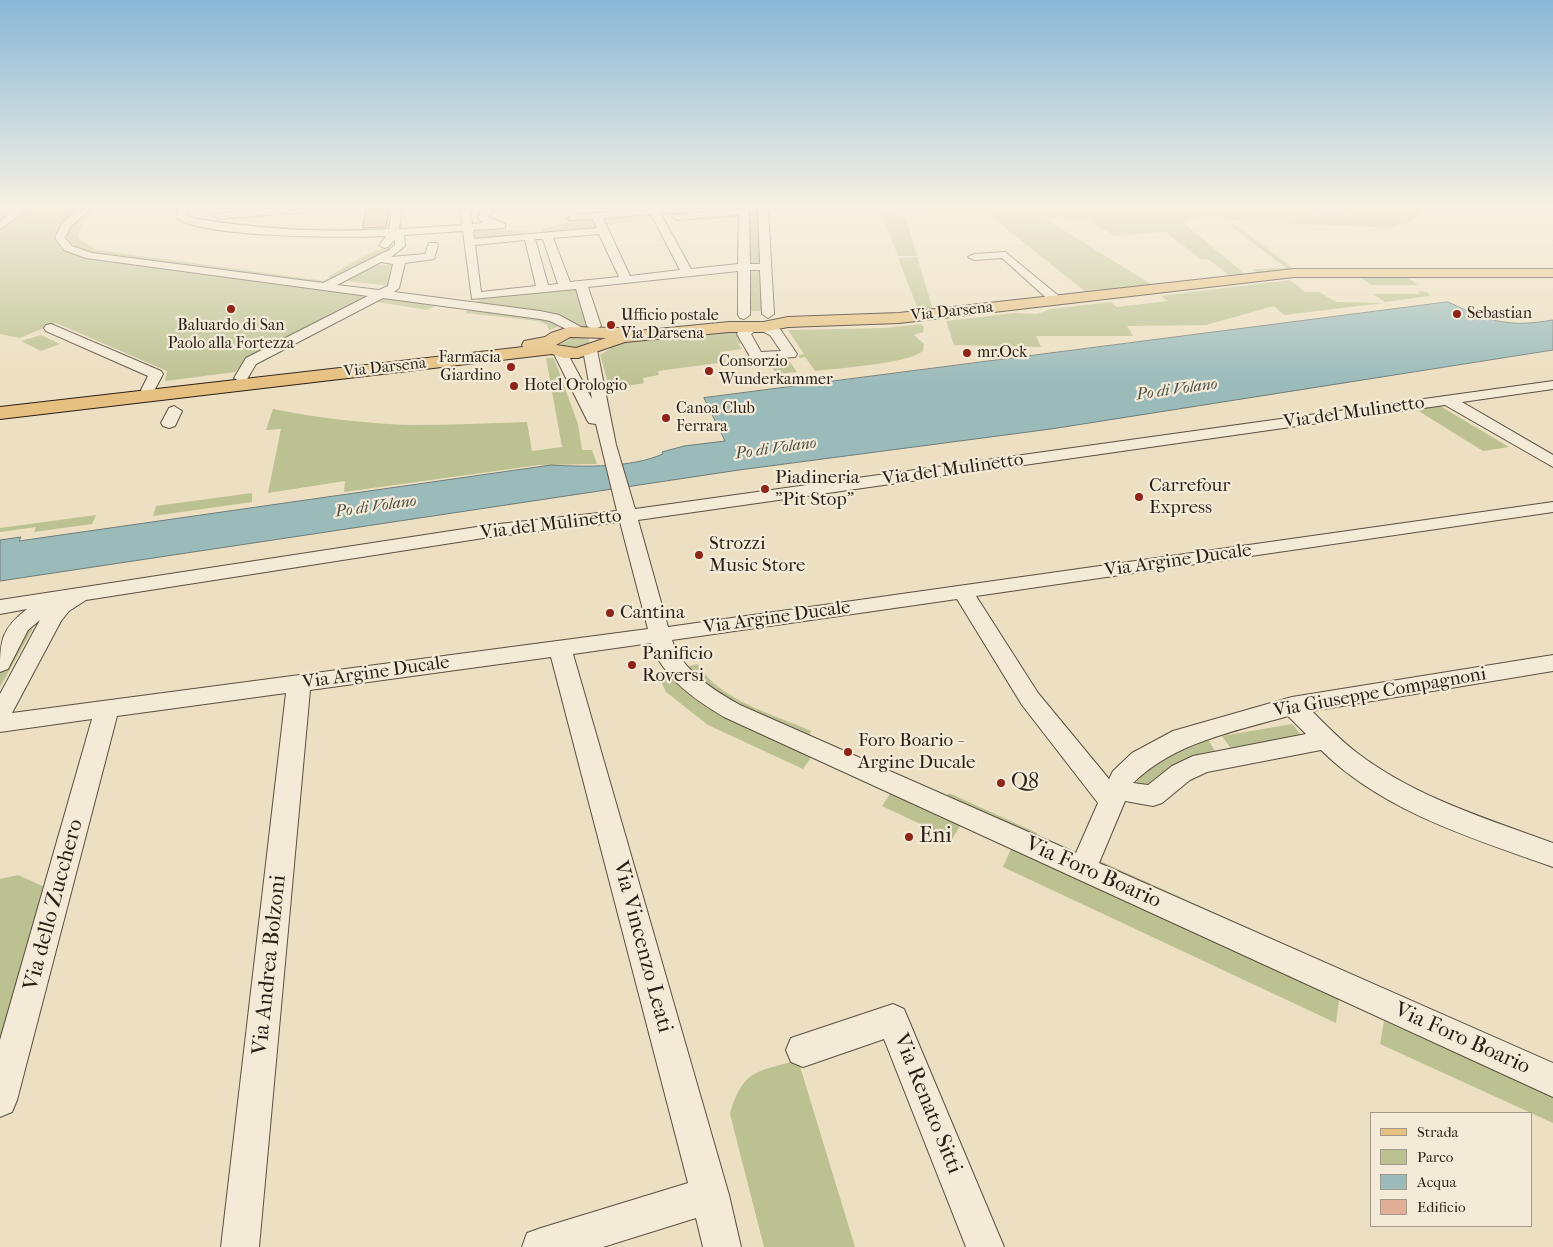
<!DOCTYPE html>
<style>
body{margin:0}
#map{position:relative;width:1553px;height:1247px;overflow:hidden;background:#eddfc1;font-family:"IM FELL French Canon",serif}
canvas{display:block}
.legend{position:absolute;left:1370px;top:1112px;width:162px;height:115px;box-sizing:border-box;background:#f3ead7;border:1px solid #a3998a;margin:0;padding:6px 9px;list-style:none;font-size:15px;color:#2a1f17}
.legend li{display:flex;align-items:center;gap:10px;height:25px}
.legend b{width:25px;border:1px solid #a3998a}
</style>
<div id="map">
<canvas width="1553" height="1247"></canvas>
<ul class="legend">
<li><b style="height:6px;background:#e6c080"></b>Strada</li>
<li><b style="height:14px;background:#bcc191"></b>Parco</li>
<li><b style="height:14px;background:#9bbbba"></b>Acqua</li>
<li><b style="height:14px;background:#e0af95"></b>Edificio</li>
</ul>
</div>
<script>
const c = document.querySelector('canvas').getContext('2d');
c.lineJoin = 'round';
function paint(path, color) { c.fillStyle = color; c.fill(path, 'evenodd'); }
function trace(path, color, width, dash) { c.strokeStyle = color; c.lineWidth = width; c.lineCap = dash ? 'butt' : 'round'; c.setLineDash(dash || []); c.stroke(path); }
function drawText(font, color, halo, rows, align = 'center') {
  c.font = font + ' "IM FELL French Canon",serif'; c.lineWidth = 4.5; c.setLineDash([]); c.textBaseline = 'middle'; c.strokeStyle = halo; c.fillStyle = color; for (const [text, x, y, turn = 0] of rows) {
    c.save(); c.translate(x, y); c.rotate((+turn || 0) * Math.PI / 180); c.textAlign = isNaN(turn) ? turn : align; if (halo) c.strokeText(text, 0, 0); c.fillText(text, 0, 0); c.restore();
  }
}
const green = new Path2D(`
 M30 208H84L57 238 65 250 85 258 377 296 244 362 235 372 165 381 167 371 56 323 20 338 0 334V229Z
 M90 208H101L84 222 77 238 97 250 332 282 326 285 89 253C77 247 68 245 66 230Z
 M749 208H760L763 265H749Z
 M917 208H1285C1306 221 1354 213 1378 211L1370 208H1426L1412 221 1393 228C1346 226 1300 224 1254 222 1232 221 1206 211 1186 221V225L1245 274 1230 276 1208 259H1201L1165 232 1115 236 1086 219 1044 218 1154 286 1087 293 988 214 920 213Z
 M649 213 654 220 606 225 602 217Z
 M905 214 917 256H898L882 215Z
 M594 218 598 227 595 230 543 234 542 229 578 220Z
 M1228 224H1235L1294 269 1257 273 1252 269 1286 268Z
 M472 228 527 231 528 236 473 240Z
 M392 247 391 251 337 279 327 277C344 268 374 248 392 247Z
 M917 257 933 310 919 312 898 258Z
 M376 265H395L390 286 346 281Z
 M747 268H761L763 311H748Z
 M1362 278H1408L1418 285H1371Z
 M1290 280 1305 292H1319L1336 302 1384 303 1284 315 1274 306 1206 325 1127 326 1133 336H1036L1041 347 954 345 946 321 1015 313 1037 314 1051 309 1111 302 1117 307 1168 301 1161 296Z
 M580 286 593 330 582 329 556 316 473 304 483 297Z
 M1418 291 1427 292 1430 296 1385 302 1373 294H1420Z
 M385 298 435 306 427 310 377 302Z
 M471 308 556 322 558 327 549 330 547 325 539 321 465 313Z
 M921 324 924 327 923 332 914 335 924 344 923 351C907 364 838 368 815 371L805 357 799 358V355L804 354 788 330 884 328Z
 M736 330 743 343 738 344 742 349 720 352 726 362 658 371 659 375 643 378 644 383 626 386 628 390 611 392 600 355 624 340Z
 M41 335 60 344 41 351 21 341Z
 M584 336 590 340 587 345 574 348 561 345V342L571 337Z
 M546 358H554L578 424 582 450H592L597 464 539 465 344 492 345 481 268 493 281 429 266 430 273 409C319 418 366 424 413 425 451 425 489 423 527 422L532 451 562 447Z
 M787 358 797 372 776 374 768 360Z
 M1440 406 1509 447 1483 451 1417 410Z
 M252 493V502L153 516 156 506Z
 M96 515 92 524 34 532 36 527 0 532V528Z
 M36 623 0 687V673L18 649 23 629Z
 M697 664C721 701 773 714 811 731L808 739 724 702 684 668Z
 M673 671 814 753 803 769 708 725 666 692 658 675Z
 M1292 724 1303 737 1232 750 1222 736Z
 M1208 739 1216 753 1151 790 1134 787C1144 764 1185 749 1208 739Z
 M949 793 1037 833 1033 841 944 801Z
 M890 794 960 826 952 839 882 806Z
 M1011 849 1339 999 1336 1023 1003 867Z
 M1098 860 1304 953V961L1096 869Z
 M18 875 47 888 0 1052V879Z
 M1384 1021 1553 1097V1123L1380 1044Z
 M798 1060 855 1247H764L730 1114C743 1069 757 1072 798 1060Z`);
const water = new Path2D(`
 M1448 302C1489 321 1507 328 1553 320V350L1051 429 739 470 0 581V540L21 537 19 541 551 465C586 467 630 468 663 454L662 452 684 446 725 441 704 398Z`);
const building = new Path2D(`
 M367 208H389L386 227 363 228Z`);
const minor = new Path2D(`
 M18 208H30L0 229V221Z
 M81 208H92L71 226 65 238 72 246 92 253 323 283 389 250 395 245V239L388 247 384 248 379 245 386 236C352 238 196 238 176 217L179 208H189L186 216 192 218C257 229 322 233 389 229L392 208H402L399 229 462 225 460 208H470L472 224 483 223 478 218 482 210 496 208 488 217 505 224V228L473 230 474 239 597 228 593 219 569 220 568 218 573 215 648 208H697L692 211 661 214 691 269 738 264 739 215 677 220 672 217 673 215 749 208 750 264H760L758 208H768L774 314 768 318 762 314 760 270H750V315L744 319 740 318 738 315V271L588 287 601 326 594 330 587 326 576 289 472 299 463 231 404 235 405 246 391 257 425 254 429 243H437L438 245 434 259 405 263 399 288 394 292 540 311 559 315 590 332 583 336 578 335 550 321 540 319 383 298 256 364 246 381 241 382 234 378 246 358 368 296 86 258 64 250 55 238 63 222ZM651 214 680 270 630 276 603 218ZM599 234 619 277 570 282 553 238ZM535 239H543L558 284 548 285ZM525 240 536 286 481 292 475 245ZM381 262 393 264 388 286 379 290 337 285Z
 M276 208H319L314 211 219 219 214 216 219 213Z
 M1005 252 1060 297 1062 300 1060 303H1052L1002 258 974 260 968 257 974 254Z
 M753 323H763L780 329 797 354 795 357 752 360 737 334 741 326ZM758 329 770 335 781 351 761 352 751 334Z
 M51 324 161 371 163 374 153 393H143L141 390 148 376 46 331 44 328 46 325Z
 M590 346 597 350 616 445 635 509 1553 381V389L1462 402 1553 455V467L1445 405 638 520 668 627 1553 502V512L976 596 1038 693 1109 779 1113 771 1132 753 1173 731 1292 697 1553 655V671L1312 711C1327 726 1342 742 1360 755 1416 797 1487 819 1553 843V867C1474 839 1382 811 1321 750L1207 772 1190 780 1162 803 1153 806 1125 801 1099 863 1553 1063V1097L724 717C695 700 662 677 651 643L573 654 729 1195 741 1247H703L696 1218 603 1247H522L527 1233 541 1228 688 1183 551 657 310 690 259 1247H221L286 693 117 716 17 1100 12 1112 0 1117V1040L92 719 0 732V694L40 620 28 630 8 669 0 672C0 641 1 629 27 609L0 614V600L490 525 617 511 596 424 589 423 587 420 553 352 555 349H565L592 399 583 350ZM620 522 648 629 12 713 61 621 69 611 86 600 490 537ZM957 599 1022 705 1098 803 1076 853 740 705C715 691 681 670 672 640ZM1288 716 1306 734 1193 756 1172 766 1148 785 1133 783C1175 742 1233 732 1288 716Z
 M174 406 182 411 175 426 169 428 163 426 161 423 169 408Z
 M893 1004 904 1009 1004 1247H966L884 1039 803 1067 791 1062 786 1050 791 1038Z`);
const major = new Path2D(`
 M1294 269H1553V277H1294L899 323 788 327 763 332H729L625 342 578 358H564L552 354 0 419V407L523 347 522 345 524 341 545 337 551 333 569 327 620 328 627 332 729 322H763L788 317 899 313ZM570 337 606 338 576 348 556 345Z`);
const markers = [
 [231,309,5,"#8f2418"],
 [1457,314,5,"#8f2418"],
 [611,325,5,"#8f2418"],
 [967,353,5,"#8f2418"],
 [511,367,5,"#8f2418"],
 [709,371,5,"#8f2418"],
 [514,386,5,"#8f2418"],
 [666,418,5,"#8f2418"],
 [765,489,5,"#8f2418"],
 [1139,497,5,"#8f2418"],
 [699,555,5,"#8f2418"],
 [610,613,5,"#8f2418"],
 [632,665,5,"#8f2418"],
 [848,752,5,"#8f2418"],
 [1001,783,5,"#8f2418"],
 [909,837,5,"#8f2418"]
];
const farStreetnames = [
 ["Via Darsena",952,312,-6],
 ["Via Darsena",385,368,-6]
];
const farPoinames = [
 ["Sebastian",1467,314],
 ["Ufficio postale",621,316],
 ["Via Darsena",621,334],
 ["Baluardo di San",231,326,"center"],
 ["Paolo alla Fortezza",231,344,"center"],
 ["mr.Ock",977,353],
 ["Farmacia",501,358,"right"],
 ["Giardino",501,376,"right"],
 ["Consorzio",719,362],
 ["Wunderkammer",719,380],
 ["Hotel Orologio",524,386],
 ["Canoa Club",676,409],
 ["Ferrara",676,427]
];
const farWaternames = [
 ["Po di Volano",1177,390,-8],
 ["Po di Volano",776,449,-8],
 ["Po di Volano",376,507,-8]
];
const streetNames = [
 ["Via del Mulinetto",1354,413,-8],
 ["Via del Mulinetto",953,470,-8],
 ["Via del Mulinetto",551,525,-7],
 ["Via Argine Ducale",1178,561,-8],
 ["Via Argine Ducale",777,618,-8],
 ["Via Argine Ducale",376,673,-8],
 ["Via Giuseppe Compagnoni",1380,693,-10]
];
const poiNames = [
 ["Piadineria",775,478],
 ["\"Pit Stop\"",775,500],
 ["Carrefour",1149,486],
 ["Express",1149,508],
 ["Strozzi",709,544],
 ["Music Store",709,566],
 ["Cantina",620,613],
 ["Panificio",642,654],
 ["Roversi",642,676],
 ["Foro Boario -",858,741],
 ["Argine Ducale",858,763]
];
const nearPoinames = [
 ["Q8",1011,783],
 ["Eni",919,837]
];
const nearStreetnames = [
 ["Via Foro Boario",1093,873,24],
 ["Via dello Zucchero",54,905,-75],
 ["Via Vincenzo Leati",642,947,75],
 ["Via Andrea Bolzoni",270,965,-84],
 ["Via Foro Boario",1462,1039,24],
 ["Via Renato Sitti",927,1104,68]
];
paint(green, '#bcc191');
paint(water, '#9bbbba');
trace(water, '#6e7d79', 1);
paint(building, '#e0af95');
trace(building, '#2a1f17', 1);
trace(minor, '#5b4f42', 2);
trace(major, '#2a1f17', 2);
paint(minor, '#f3ead7');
paint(major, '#e6c080');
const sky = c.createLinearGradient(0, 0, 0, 383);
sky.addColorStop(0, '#89b7d6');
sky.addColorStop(0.54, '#f7f1e3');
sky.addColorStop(1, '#f7f1e300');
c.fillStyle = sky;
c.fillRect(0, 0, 1553, 383);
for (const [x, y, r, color] of markers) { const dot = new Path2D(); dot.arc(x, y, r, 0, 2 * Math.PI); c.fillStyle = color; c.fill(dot); trace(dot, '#f3ead7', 2); }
drawText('16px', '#2a1f17', '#f3ead7', farStreetnames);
drawText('16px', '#2a1f17', '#f3ead7', farPoinames, 'left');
drawText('italic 16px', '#4c4e48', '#f3ead7', farWaternames);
drawText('19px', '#2a1f17', '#f3ead7', streetNames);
drawText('19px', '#2a1f17', '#f3ead7', poiNames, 'left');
drawText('22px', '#2a1f17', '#f3ead7', nearPoinames, 'left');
drawText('22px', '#2a1f17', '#f3ead7', nearStreetnames);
</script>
